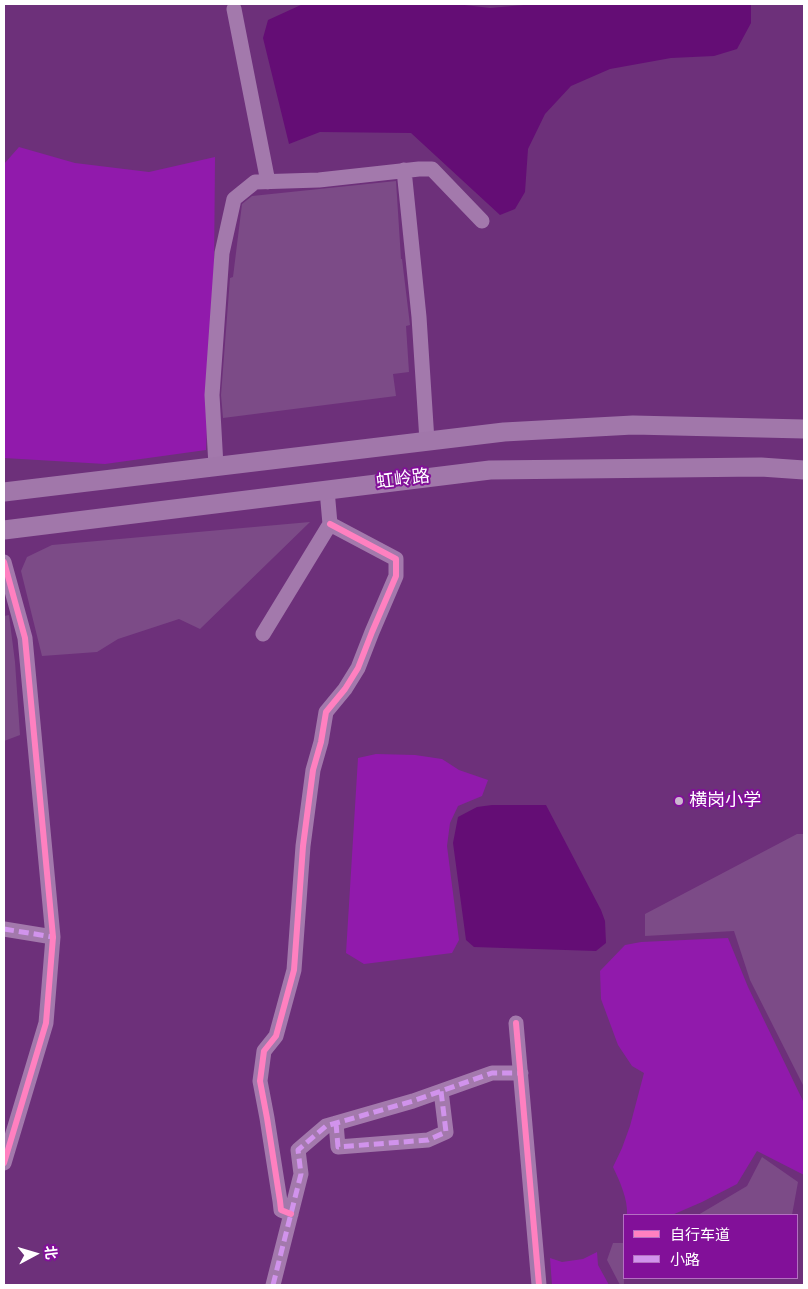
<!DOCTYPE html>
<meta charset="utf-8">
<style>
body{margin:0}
#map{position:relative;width:808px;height:1289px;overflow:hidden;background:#6d307a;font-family:"Varela Round","Noto Sans SC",sans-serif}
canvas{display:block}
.frame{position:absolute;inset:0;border:5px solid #fff;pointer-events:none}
.legend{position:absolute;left:623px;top:1214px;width:175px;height:65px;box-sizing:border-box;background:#821099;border:1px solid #b470c2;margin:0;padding:6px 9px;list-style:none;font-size:15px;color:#fff}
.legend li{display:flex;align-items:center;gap:10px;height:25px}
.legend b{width:25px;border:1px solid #b470c2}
.north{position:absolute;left:10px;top:1229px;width:50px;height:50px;-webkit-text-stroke:4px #821099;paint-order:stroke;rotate:84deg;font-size:14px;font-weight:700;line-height:20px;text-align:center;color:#fff}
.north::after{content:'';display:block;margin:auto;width:18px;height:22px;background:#fff;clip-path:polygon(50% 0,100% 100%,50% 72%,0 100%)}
</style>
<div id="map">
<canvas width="808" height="1289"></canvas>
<div class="frame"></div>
<ul class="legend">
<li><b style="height:6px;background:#ff80c0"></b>自行车道</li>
<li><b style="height:6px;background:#d193ec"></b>小路</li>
</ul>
<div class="north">北</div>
</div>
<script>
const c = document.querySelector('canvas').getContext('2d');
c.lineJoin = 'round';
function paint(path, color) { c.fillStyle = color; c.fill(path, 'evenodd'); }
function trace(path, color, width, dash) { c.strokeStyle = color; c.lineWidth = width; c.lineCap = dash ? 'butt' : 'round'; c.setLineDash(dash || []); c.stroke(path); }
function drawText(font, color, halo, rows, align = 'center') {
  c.font = font + ' "Varela Round","Noto Sans SC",sans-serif'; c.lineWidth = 4; c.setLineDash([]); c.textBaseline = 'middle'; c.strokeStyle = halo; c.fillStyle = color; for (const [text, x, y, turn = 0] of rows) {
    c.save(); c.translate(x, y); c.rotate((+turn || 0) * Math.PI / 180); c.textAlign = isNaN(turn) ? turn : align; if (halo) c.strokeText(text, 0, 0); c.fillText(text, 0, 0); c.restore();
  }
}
const green = new Path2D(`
 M19 147 75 163 149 172 215 157 214 272 206 450 105 464 4 458V164Z
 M376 754 415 755 442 759 459 770 488 780 482 796 458 806 450 823 447 846 459 940 452 953 364 964 346 953 358 758Z
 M728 938 748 987 804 1103V1175L757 1151 737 1184 702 1202 672 1215H627C628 1199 620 1182 613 1167L622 1148 630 1126 644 1073 632 1066 618 1045 601 999 600 971 625 945 641 942Z
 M597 1252 598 1265 609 1285H552L550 1258 562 1262 583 1259Z`);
const water = new Path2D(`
 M303 4H456L490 8 535 4H751V23L737 49 714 56 671 58 610 69 571 86 545 114 528 149 525 192 515 209 500 215 411 133 320 132 289 144 263 38 268 20Z
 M492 805H546L601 910 605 921 606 943 596 951 474 947 466 940 453 843 458 817 477 807Z`);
const building = new Path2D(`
 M396 181 401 259H402L410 325 406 326 409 372 393 374 396 396 223 418 221 395 230 278 233 277 242 204 252 196Z
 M310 522 200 629 179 619 118 639 97 652 42 656 21 571 27 557 52 545Z
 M9 615 15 662 20 735 4 741V616Z
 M797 834H804V1087L750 980 734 931 645 936V914Z
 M762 1157 798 1182 792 1215H698L747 1186Z
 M613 1243H624V1285H620L607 1260Z`);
const minor = new Path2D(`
 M234 9 268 182
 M404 170 419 317 427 441
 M216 466 212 395 222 253 234 199 255 182 319 180 419 169H432L482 221
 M4 562 25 638 53 937 46 1023 4 1163
 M263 634 330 524 327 490
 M4 929 53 937
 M516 1023 539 1285
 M336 1123 338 1147 428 1140 446 1132 441 1091
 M291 1214 281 1210 280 1201 267 1118 260 1081 264 1051 276 1036 294 970 303 846 313 770 321 742 326 712 345 689 358 668 372 632 396 576V559L330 524
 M273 1285 301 1174 298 1150 326 1126 413 1101 492 1073H521`);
const major = new Path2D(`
 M4 492 504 432 633 425 804 429
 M4 530 490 470 761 467 804 470`);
const quiet = new Path2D(`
 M4 929 53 937V939
 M336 1123 338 1147 428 1140 446 1132 441 1091
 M273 1285 301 1174 298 1150 326 1126 413 1101 492 1073H521`);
const cycleway = new Path2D(`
 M4 562 25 638 53 937 46 1023 4 1163
 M516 1023 539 1285
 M291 1214 281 1210 280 1201 267 1118 260 1081 264 1051 276 1036 294 970 303 846 313 770 321 742 326 712 345 689 358 668 372 632 396 576V559L330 524`);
const markers = [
 [679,801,5,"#ccb7d0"]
];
const streetNames = [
 ["虹岭路",403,480,-7]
];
const poiNames = [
 ["横岗小学",689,801]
];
paint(green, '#911aac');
paint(water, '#640d75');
paint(building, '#7c4b87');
trace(minor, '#a379ac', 15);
trace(major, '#a177aa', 19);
trace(quiet, '#d193ec', 5, [10, 5]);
trace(cycleway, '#ff80c0', 6);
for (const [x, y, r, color] of markers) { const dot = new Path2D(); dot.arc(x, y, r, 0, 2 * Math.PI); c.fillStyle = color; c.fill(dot); trace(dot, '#821099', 2); }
drawText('18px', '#fff', '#821099', streetNames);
drawText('18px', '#fff', '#821099', poiNames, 'left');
</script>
